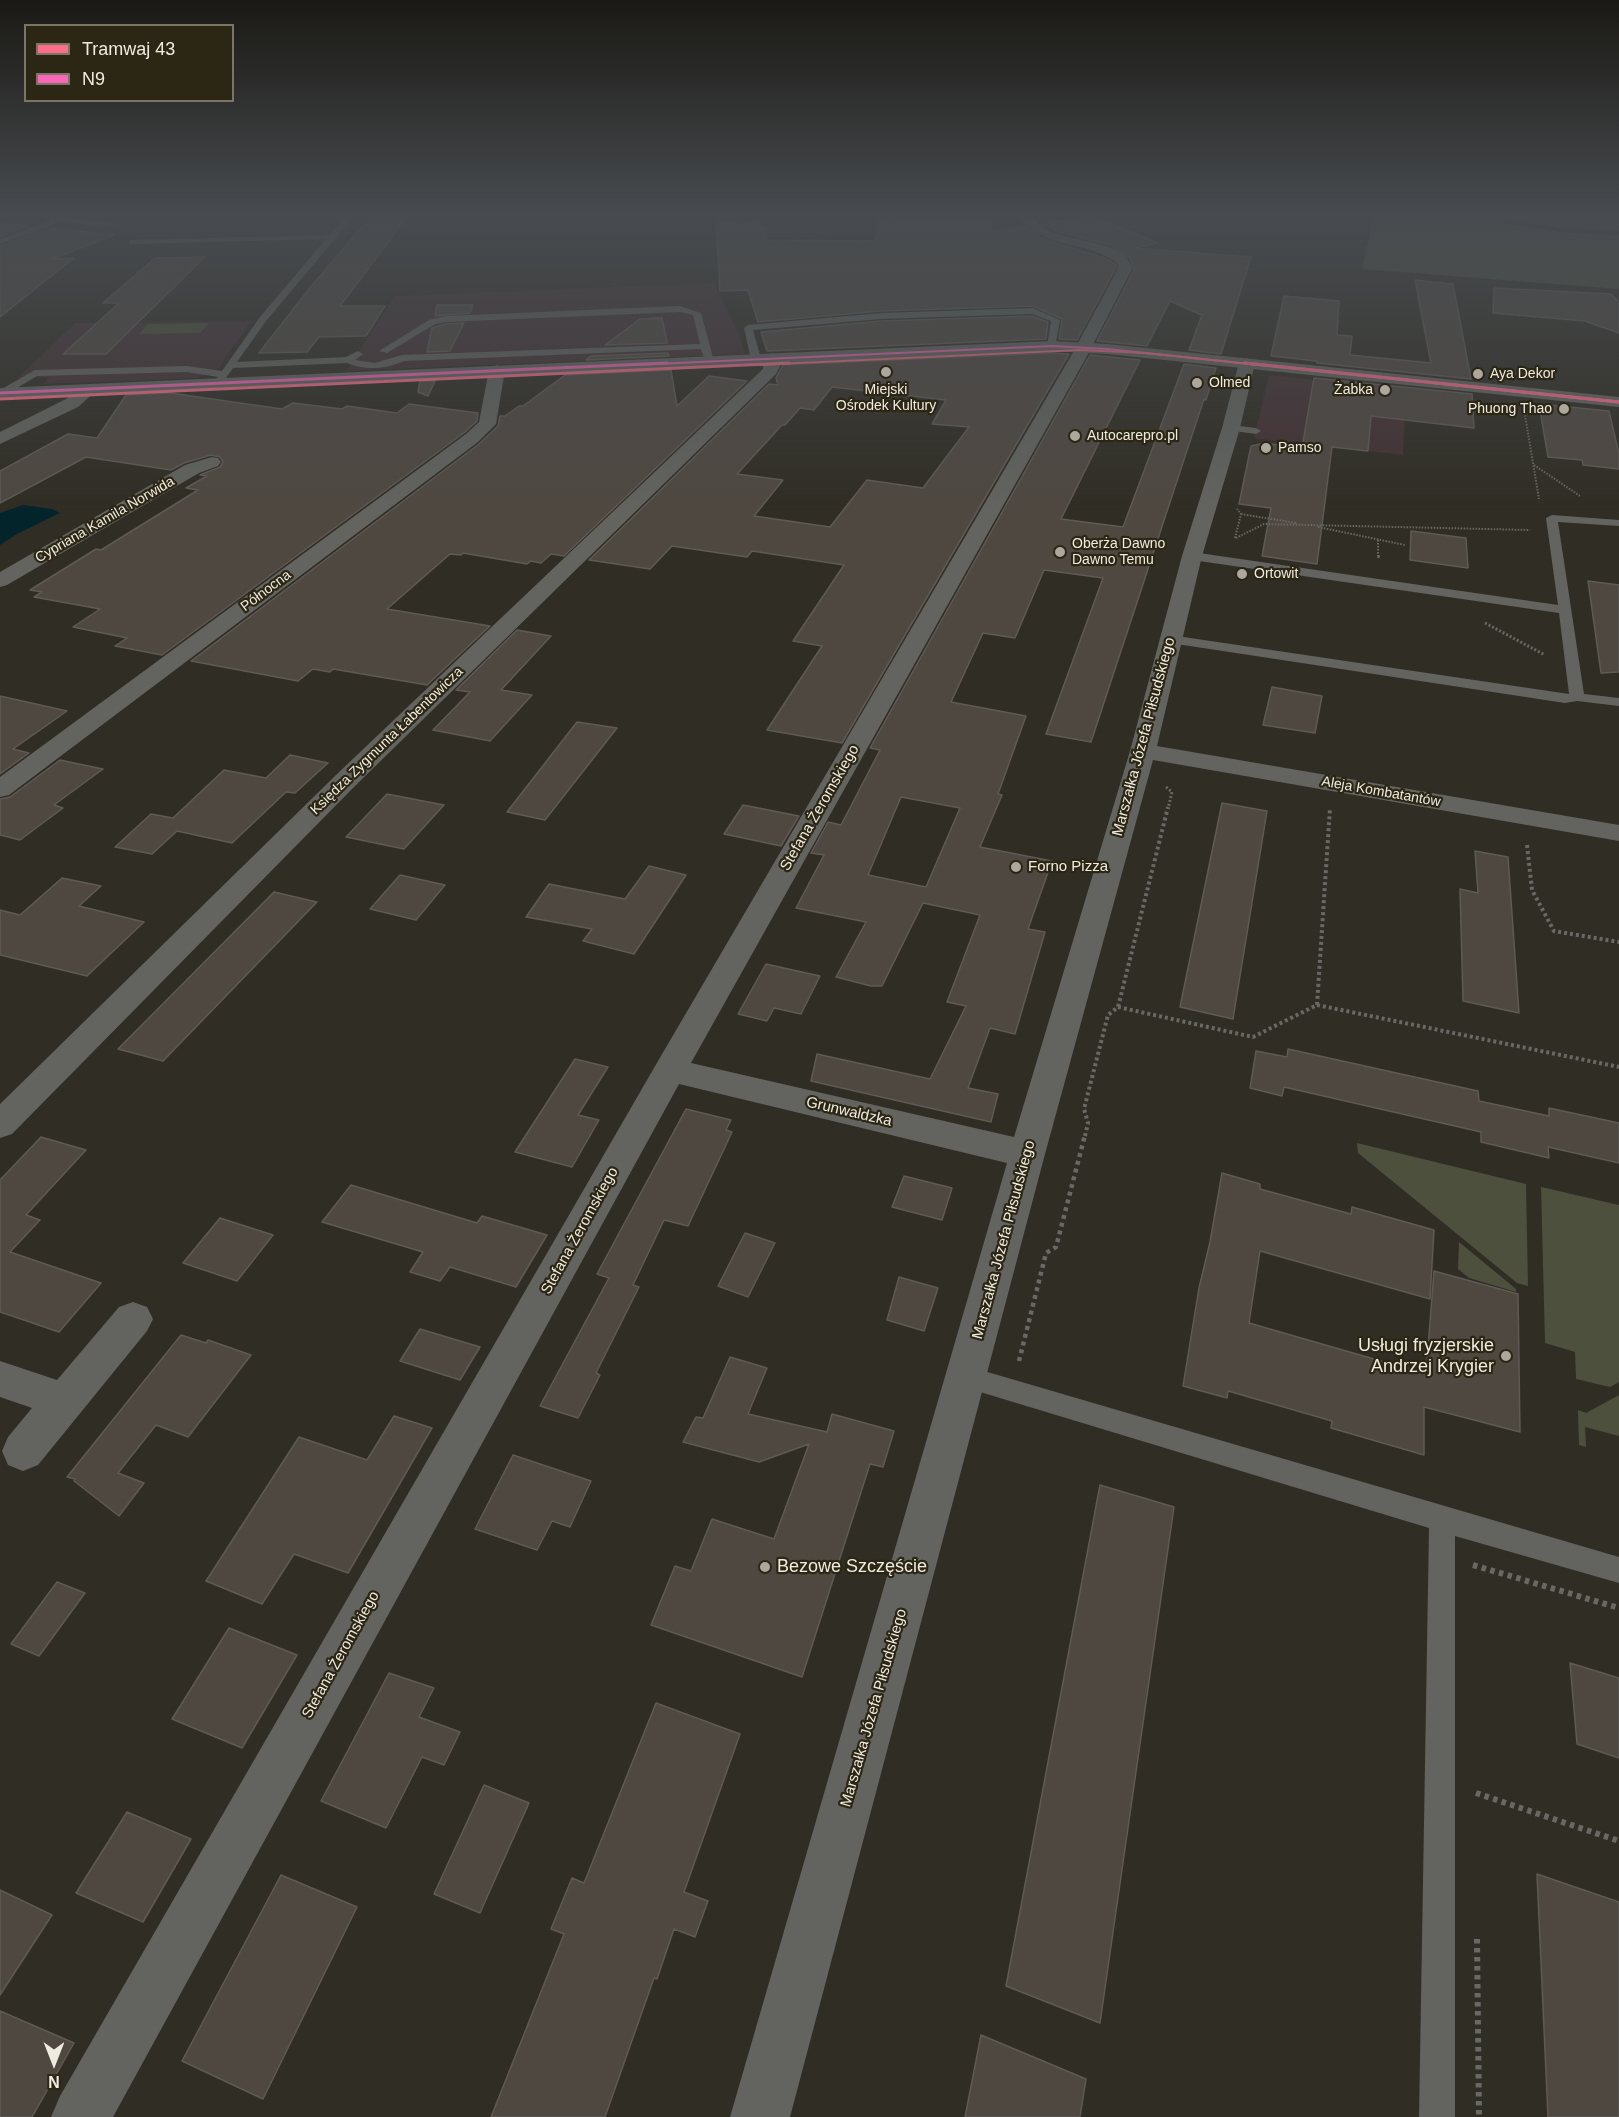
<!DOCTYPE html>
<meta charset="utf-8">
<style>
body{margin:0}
#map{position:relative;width:1619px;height:2117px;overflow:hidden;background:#302d24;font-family:Helvetica,sans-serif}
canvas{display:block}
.legend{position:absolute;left:24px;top:24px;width:210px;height:78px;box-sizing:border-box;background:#2c2614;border:2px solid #7a7566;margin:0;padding:8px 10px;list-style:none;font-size:18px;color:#efebe0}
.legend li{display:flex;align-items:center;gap:12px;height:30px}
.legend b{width:30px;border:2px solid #7a7566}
.north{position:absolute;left:24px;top:2033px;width:60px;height:60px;-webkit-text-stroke:4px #2c2614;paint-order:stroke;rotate:180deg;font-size:16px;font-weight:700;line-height:24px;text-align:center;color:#efebe0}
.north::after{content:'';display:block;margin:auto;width:21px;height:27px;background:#efebe0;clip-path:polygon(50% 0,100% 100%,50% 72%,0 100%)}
</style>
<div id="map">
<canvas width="1619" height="2117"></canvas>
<ul class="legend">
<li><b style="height:8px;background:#fb6d88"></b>Tramwaj 43</li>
<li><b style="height:8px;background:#fa66b7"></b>N9</li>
</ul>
<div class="north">N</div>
</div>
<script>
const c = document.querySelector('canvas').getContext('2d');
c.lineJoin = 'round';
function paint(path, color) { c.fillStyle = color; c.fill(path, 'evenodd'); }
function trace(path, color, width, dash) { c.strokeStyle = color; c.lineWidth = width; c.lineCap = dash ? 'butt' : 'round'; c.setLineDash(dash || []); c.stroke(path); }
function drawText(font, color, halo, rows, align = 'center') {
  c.font = font + ' Helvetica,sans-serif'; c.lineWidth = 4.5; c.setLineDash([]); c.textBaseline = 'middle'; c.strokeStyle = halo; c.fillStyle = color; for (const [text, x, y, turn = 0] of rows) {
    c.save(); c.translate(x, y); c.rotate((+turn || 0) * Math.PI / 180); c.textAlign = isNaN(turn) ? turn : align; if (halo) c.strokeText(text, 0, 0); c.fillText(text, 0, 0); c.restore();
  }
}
const commercial = new Path2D(`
 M715 283 717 291 739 333 745 354 346 371 395 296Z
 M251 321 217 370 197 378 43 384 49 377 17 379 75 323Z
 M1269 375 1406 390 1403 455 1254 438Z`);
const green = new Path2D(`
 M1374 216H1619V289L1362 269Z
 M209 323 200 333 139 334 148 324Z
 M1357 1143 1526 1184 1528 1286 1517 1283 1358 1153Z
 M1541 1187 1619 1205V1382L1610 1387 1576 1379 1575 1352 1545 1343Z
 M1459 1242 1516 1289V1292L1469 1278 1458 1269Z
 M1619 1395V1436L1585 1427 1586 1447 1579 1445 1578 1410 1586 1413Z`);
const water = new Path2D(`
 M23 505 52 509 60 513 17 534 0 545V513Z`);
const stream = new Path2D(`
 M1476 216 1561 230 1619 233`);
const building = new Path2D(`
 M371 216H408L340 306H385L366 336 319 337 307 352 259 353 309 289Z
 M1093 216 1158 243 1135 248 1251 257 1221 354 1189 350 1202 315 1170 301 1147 346 1097 341 1134 270 1130 259 1110 245 1059 232 1042 224Z
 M879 219 991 220 992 231 1025 226 1040 237 1052 242 1105 258 1116 265V268L1077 340 1059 339 1062 319 1033 306 881 311 758 322 748 290 720 291 716 223 759 222 760 226 766 227 767 240 875 241Z
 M0 223 28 226 0 237Z
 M51 228 114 235 52 259 74 258 0 317V246Z
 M205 257 106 354H63L119 303H103L155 258Z
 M1415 280 1453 284 1471 379 1317 363V361L1271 356 1284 296 1339 301 1337 335 1352 336 1350 355 1431 363Z
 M1494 288 1611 294 1619 302V333L1585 321 1493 313Z
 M437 305H473L470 313 435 316Z
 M1032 316 1048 322 1046 339 767 351 761 332 881 321Z
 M662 318 667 343 605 345 640 319Z
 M464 323 450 351 427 352 432 328 446 324Z
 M668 353 669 356 586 360 591 356Z
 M1052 353 1069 354 842 743 767 730 822 646 793 641 844 565 752 551 747 557 672 546 650 569 589 560 769 384 778 385 776 378 783 365ZM832 387 946 400 932 424 969 427 923 488 867 480 830 527 754 516 783 480 737 474 782 425H785L800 408 814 410Z
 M1090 355 1140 360 1061 519 1123 527 1184 364 1216 368 1206 400 1204 399 1091 742 1046 734 1103 578 1044 570 1015 638 983 633 951 702 1026 716 998 794 1002 795 980 847 1052 861 1028 929 1045 932 1015 1034 990 1028 968 1088 998 1094 991 1122 811 1081 817 1054 930 1079 966 1006 947 1002 980 915 923 903 882 986H871L836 977 866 922 796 908 824 855 811 853 828 822 841 825 880 750 870 748ZM901 797 960 808 926 887 868 875Z
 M671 370 677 406 709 376 747 381 564 556 551 554 541 563 531 561 527 564 463 553 461 555 450 554 387 609 490 626 427 685 333 669 330 672 313 669 298 681 191 661 479 444 498 426 500 416H505L519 406H523L565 375Z
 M1314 378 1472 394 1474 428 1371 416 1368 451 1332 447 1317 564 1262 556 1271 508 1239 504 1251 446 1264 443 1302 448Z
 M420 381H435L428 396 418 392Z
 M170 393 282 409 293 403 342 409 347 406 397 413 409 404 478 413 477 421 465 432 162 655 115 646 127 638 73 627 100 609 34 597 42 592 30 590 96 549 101 550 198 490 186 488 207 476 200 475 220 467 223 462 220 457 211 455 184 463 171 470 86 457 0 503V471L68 434 97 438 126 395Z
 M1539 404 1609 411 1619 454V469L1583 465 1582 460 1548 457Z
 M1411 531 1466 538 1468 568 1410 560Z
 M1588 581 1619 585V672L1601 673Z
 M517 630 551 636 501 690 532 695 490 741 433 730 470 692 456 690Z
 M1272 687 1322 696 1315 733 1263 725Z
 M0 696 67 711 13 749 29 753 0 774Z
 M577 722 617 728 545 820 507 812Z
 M290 755 328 763 295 793 286 792 232 843 177 831 152 854 115 847 151 814 173 818 224 770 266 778Z
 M60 760 103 769 54 805 63 808 20 840 0 835V799L10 797Z
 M387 794 444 805 404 849 346 837Z
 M1222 803 1267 811 1233 1019 1180 1007Z
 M743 805 799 816 781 846 724 834Z
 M1475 851 1508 857 1519 1013 1463 1001 1460 889 1478 893Z
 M649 866 686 875 634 954 583 941 592 929 526 917 549 884 625 899Z
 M400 875 445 885 416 920 370 909Z
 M62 878 101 886 79 906 144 922 87 976 0 955V910L20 915Z
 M274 892 317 902 163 1061 118 1049Z
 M766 964 820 976 801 1014 774 1008 767 1021 738 1014Z
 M1288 1049 1478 1091 1479 1101 1549 1116V1108L1619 1123V1163L1548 1147 1549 1158 1481 1142V1132L1284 1087 1282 1096 1250 1088 1256 1051 1287 1057Z
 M575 1059 608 1067 578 1115 599 1120 572 1167 515 1152Z
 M686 1109 731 1120 726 1130 732 1132 688 1226 664 1220 633 1285 639 1287 596 1373 600 1375 578 1418 540 1406 609 1278 597 1274Z
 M41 1137 86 1150 26 1215 40 1220 10 1252 101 1283 59 1332 0 1312V1180Z
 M1222 1173 1260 1184V1189L1351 1214 1352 1207 1434 1230 1430 1299 1260 1251 1249 1323 1426 1374 1434 1271 1518 1294 1520 1432 1424 1407V1455L1331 1428 1332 1421 1228 1391 1227 1398 1183 1386 1199 1288 1210 1242Z
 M904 1176 952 1188 942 1220 892 1207Z
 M351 1185 477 1223 482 1216 547 1235 516 1287 450 1267 440 1281 410 1272 423 1252 322 1222Z
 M220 1218 273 1235 237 1281 183 1263Z
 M745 1233 775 1243 748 1297 718 1286Z
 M899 1277 938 1288 924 1331 887 1320Z
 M420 1329 480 1347 460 1380 400 1361Z
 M181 1335 206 1343 208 1340 251 1355 188 1437 156 1425 118 1473 144 1483 119 1516 74 1481 75 1479 67 1477Z
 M730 1357 767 1368 748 1414 827 1432 832 1414 894 1431 883 1467 870 1464 802 1677 651 1625 675 1566 691 1571 712 1519 774 1539 809 1444 759 1462 683 1442 696 1417 703 1418Z
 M394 1416 432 1428 348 1573 294 1554 262 1604 206 1581 299 1437 367 1460Z
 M513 1455 591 1481 570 1527 552 1521 537 1550 475 1529Z
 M1100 1485 1174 1507 1100 2023 1006 1986Z
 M57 1582 85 1593 39 1656 11 1644Z
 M229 1628 297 1655 242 1748 172 1719Z
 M1570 1663 1619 1678V1758L1577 1744Z
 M389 1673 434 1688 419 1717 460 1732 444 1765 422 1757 386 1828 321 1801Z
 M656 1703 740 1734 684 1892 708 1901 695 1937 674 1929 657 1979 654 1978 605 2117H491L564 1934 551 1929 572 1878 584 1883Z
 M484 1785 529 1803 480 1913 434 1894Z
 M127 1812 191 1839 143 1922 76 1893Z
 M1537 1874 1619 1902V2117H1548Z
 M281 1875 357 1907 263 2099 182 2061Z
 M0 1890 52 1915 0 1995Z
 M0 2011 74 2043 32 2117H0Z
 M981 2035 1086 2079 1080 2117H965Z`);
const pathFar4 = new Path2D(`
 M1525 415 1539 499
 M1534 465 1580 496
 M1241 514 1296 523
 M1318 527 1405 545
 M1235 538 1241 514 1237 509
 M1236 538 1264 524 1530 530
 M1378 540V558`);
const pathFar3 = new Path2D(`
 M1378 556 1380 558
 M1485 623 1545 655
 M1166 787 1172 792 1168 809`);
const pathFar2 = new Path2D(`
 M1527 845 1532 890 1554 931 1619 942
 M1317 1005 1619 1067
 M1118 1007 1253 1037 1317 1005 1330 808
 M1085 1136 1088 1123 1084 1109 1108 1015 1118 1007 1168 807`);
const pathFar1 = new Path2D(`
 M1019 1361 1046 1253 1056 1247 1085 1135`);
const path = new Path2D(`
 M1473 1565 1619 1608
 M1476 1793 1619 1841
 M1477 1939 1479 2117`);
const service = new Path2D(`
 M53 216 110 223 114 225 110 227 56 221 54 225 0 244V239L48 221Z
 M346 216H354L266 321 237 362 346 357 358 351 363 354 355 360 375 363 402 355 700 344 693 315 680 312 446 322 435 324 387 353 379 351 429 320 446 316 680 306 701 313 714 361 706 363 701 349 404 361C386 369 365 371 347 363L233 368 221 385 218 386 213 383 218 377 187 372 37 376 5 395H0V390L35 370 187 366 222 371 260 317 326 239 133 244H130V240L330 235Z
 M1033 308 1060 320 1055 348 1047 346 1051 321 1032 314 881 319 753 330 761 359 756 362 751 359 744 328 748 325 881 313Z
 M1231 425 1256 428 1261 431 1256 434 1227 430 1226 428Z
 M1552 515 1619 520V526L1558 522 1584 694 1619 698V706L1577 701 1565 703 1170 643 1163 639 1170 635 1569 694 1559 613 1192 560 1186 556 1192 552 1558 605 1546 518Z
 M967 1366 1619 1557V1583L1455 1536V2117H1419L1429 1528 967 1388 958 1385 955 1377 958 1369Z`);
const minor = new Path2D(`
 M1019 216H1031C1037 222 1042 227 1049 231 1071 242 1126 240 1132 269L1087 356 691 1063 1014 1137 1130 751 1182 556 1222 428 1239 363 1247 358 1255 363 1240 428 1202 556 1157 746 1619 825V841L1153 760 1045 1154 790 2117H730L1007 1163 679 1084 113 2117H51L60 2096 658 1061 1071 356 1118 269V264C1086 238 1045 252 1019 216Z
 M772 353 778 355 781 364 776 374 354 787 12 1134 0 1138V1104L336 775 763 369 764 358Z
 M497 365 505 370 496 424 478 442 9 795 0 797V777L466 434 479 422 489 370Z
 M90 384 98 389 78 407 0 444V432L66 399 84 386Z
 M212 457 218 458 221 462 218 466 199 473 7 585 0 587V572L185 465Z
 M133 1302 147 1307 153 1319 147 1331 38 1465 23 1471 8 1465 2 1451 8 1437 32 1408 0 1397V1361L57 1380 119 1307Z`);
const secondary = new Path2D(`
 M1052 341 1107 344 1619 397V407L1107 354 1052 351 0 398V388Z`);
const bus1Far1 = new Path2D(`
 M633 365 1052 346 1107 349 1259 365`);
const bus1 = new Path2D(`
 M1244 363 1619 402
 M0 393 667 363`);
const tram1Far1 = new Path2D(`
 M756 365 1080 350 1146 353 1259 365`);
const tram1 = new Path2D(`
 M1245 363 1619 402
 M0 399 789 363`);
const markers = [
 [886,372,6,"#aca89e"],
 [1478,374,6,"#aca89e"],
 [1197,383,6,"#aca89e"],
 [1385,390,6,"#aca89e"],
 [1564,409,6,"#aca89e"],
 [1075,436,6,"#aca89e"],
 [1266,448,6,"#aca89e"],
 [1060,552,6,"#aca89e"],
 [1242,574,6,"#aca89e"],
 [1016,867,6,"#aca89e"],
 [1506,1356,6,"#aca89e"],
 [765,1567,6,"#aca89e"]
];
const farPoinames = [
 ["Aya Dekor",1490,374],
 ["Olmed",1209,383],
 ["Miejski",886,390,"center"],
 ["Ośrodek Kultury",886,406,"center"],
 ["Żabka",1373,390,"right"],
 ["Phuong Thao",1552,409,"right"],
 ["Autocarepro.pl",1087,436],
 ["Pamso",1278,448],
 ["Oberża Dawno",1072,544],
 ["Dawno Temu",1072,560],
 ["Ortowit",1254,574]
];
const farStreetnames = [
 ["Cypriana Kamila Norwida",105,520,-30],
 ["Północna",266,591,-37],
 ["Księdza Zygmunta Łabentowicza",387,741,-44],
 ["Aleja Kombatantów",1381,792,10]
];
const streetNames = [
 ["Marszałka Józefa Piłsudskiego",1144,737,-75],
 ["Stefana Żeromskiego",820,808,-60],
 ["Grunwaldzka",849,1112,13],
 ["Stefana Żeromskiego",580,1231,-61],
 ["Marszałka Józefa Piłsudskiego",1004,1240,-75],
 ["Stefana Żeromskiego",341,1655,-61],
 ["Marszałka Józefa Piłsudskiego",874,1708,-74]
];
const poiNames = [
 ["Forno Pizza",1028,867]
];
const nearPoinames = [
 ["Usługi fryzjerskie",1494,1346],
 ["Andrzej Krygier",1494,1367],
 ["Bezowe Szczęście",777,1567,"left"]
];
paint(commercial, '#433133');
paint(green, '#4d503c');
paint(water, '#04242c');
trace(stream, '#04242c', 4.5);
paint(building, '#4f4841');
trace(building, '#5f5a54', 1.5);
trace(pathFar4, '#686964', 2, [1.5, 1.5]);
trace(pathFar3, '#686964', 3, [2, 2]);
trace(pathFar2, '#686964', 4, [3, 3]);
trace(pathFar1, '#686964', 4.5, [4, 4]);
trace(path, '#686964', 6, [4.5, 4.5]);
paint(service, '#63645f');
paint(minor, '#63645f');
paint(secondary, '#646560');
trace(bus1Far1, '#fa66b7', 2);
trace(bus1, '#fa66b7', 3);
trace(tram1Far1, '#fb6d88', 2);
trace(tram1, '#fb6d88', 3);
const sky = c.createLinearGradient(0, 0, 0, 512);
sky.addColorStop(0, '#1a1914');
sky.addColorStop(0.42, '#484c50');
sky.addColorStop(1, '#484c5000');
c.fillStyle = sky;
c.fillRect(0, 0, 1619, 512);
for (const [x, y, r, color] of markers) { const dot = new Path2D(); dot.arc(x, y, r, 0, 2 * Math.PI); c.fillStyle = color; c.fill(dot); trace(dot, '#2c2614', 2); }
drawText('14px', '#efebe0', '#2c2614', farPoinames, 'left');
drawText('14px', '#efebe0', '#2c2614', farStreetnames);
drawText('15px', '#efebe0', '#2c2614', streetNames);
drawText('15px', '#efebe0', '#2c2614', poiNames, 'left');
drawText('18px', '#efebe0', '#2c2614', nearPoinames, 'right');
</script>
